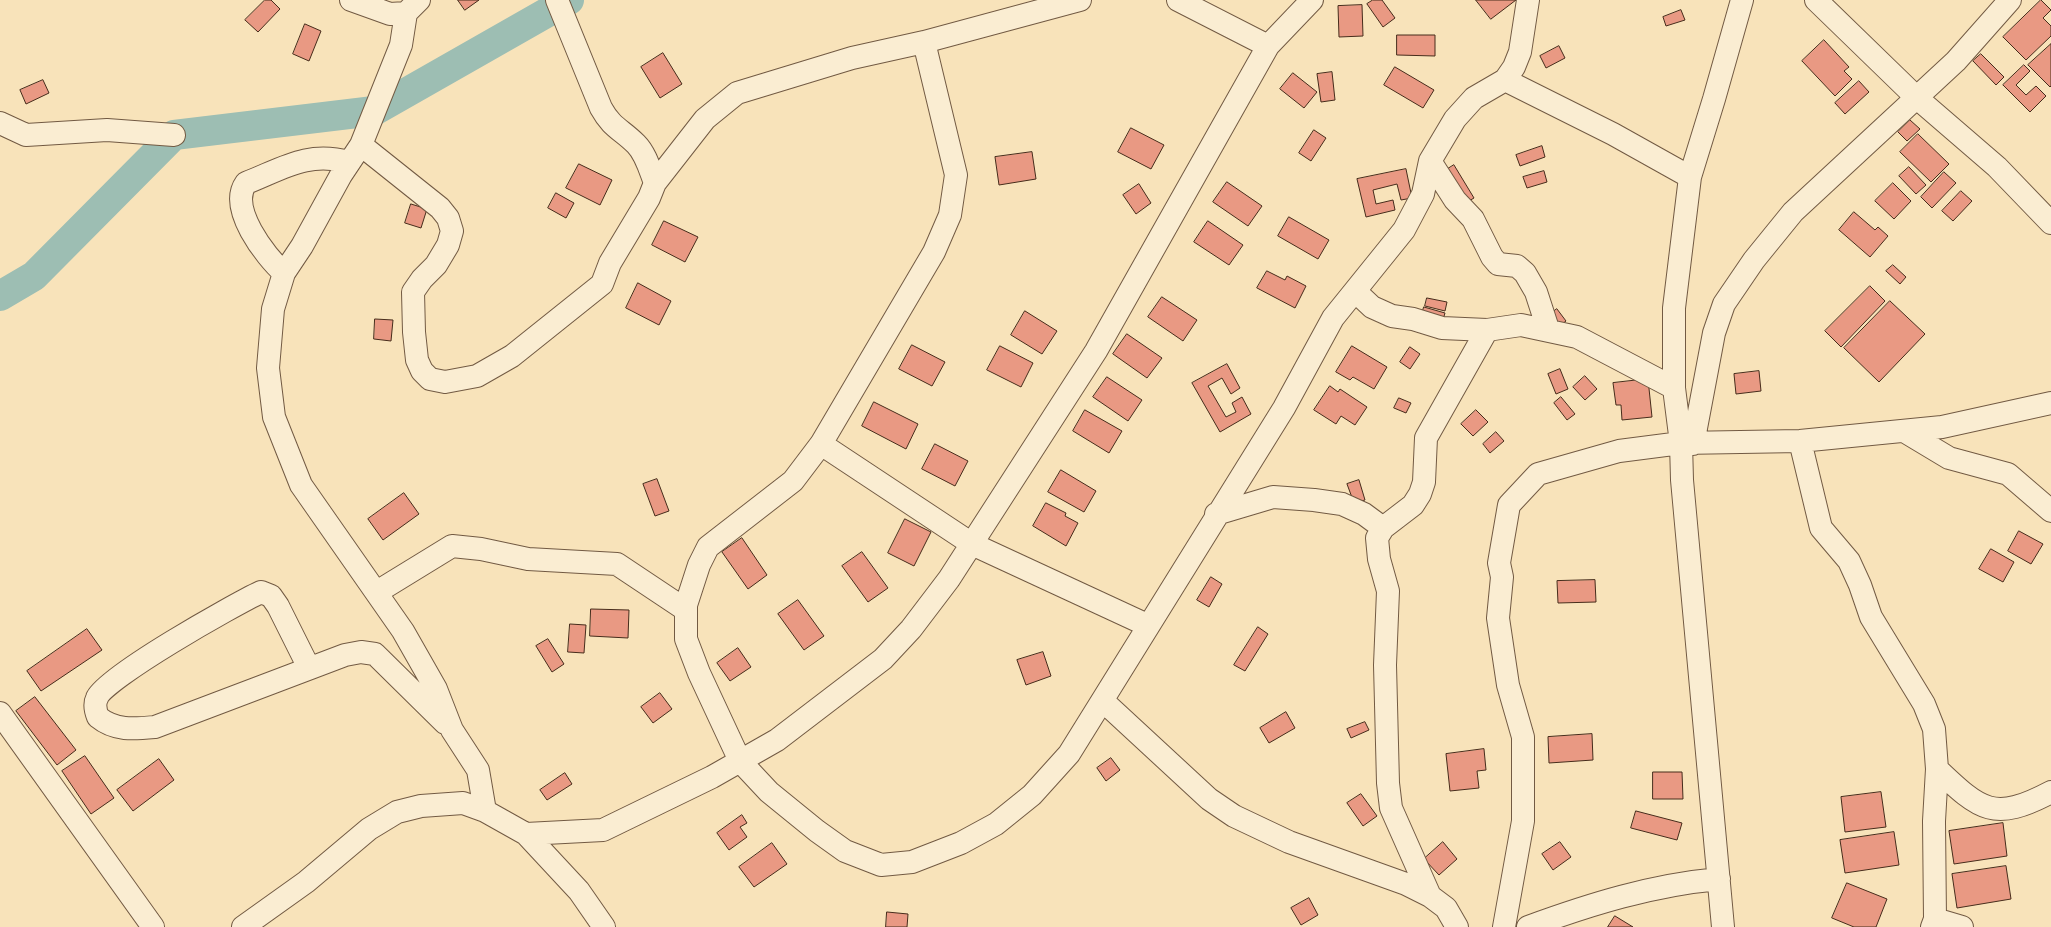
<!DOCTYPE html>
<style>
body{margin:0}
canvas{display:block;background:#f8e3ba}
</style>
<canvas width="2051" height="927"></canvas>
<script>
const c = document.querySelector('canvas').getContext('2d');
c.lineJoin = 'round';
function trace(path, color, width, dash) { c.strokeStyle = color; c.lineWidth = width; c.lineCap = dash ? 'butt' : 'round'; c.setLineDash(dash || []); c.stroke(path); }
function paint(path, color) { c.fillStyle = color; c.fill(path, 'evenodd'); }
const river = new Path2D(`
 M0 296 34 276 174 135 374 111 569 0`);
const building = new Path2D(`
 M265 0H271L280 9 258 32 245 20Z
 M458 0H479L465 10Z
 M1373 0H1382L1395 18 1383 27 1367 4Z
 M1476 0H1516L1491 19Z
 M2041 0 2051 10 2043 18 2051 26V36L2026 60 2003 37Z
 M1362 5 1363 36 1339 37 1338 6Z
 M1681 10 1685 20 1666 26 1663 17Z
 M305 24 321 31 309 61 293 54Z
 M1397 35H1435V56L1397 55Z
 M1824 40 1849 67 1844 71 1852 79 1835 96 1802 61Z
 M2051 44V86L2050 87 2028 65Z
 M1559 46 1565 58 1546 68 1540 56Z
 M663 53 682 84 660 98 641 67Z
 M1981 54 2004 77 1996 85 1973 61Z
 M2024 65 2030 71 2016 85 2026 95 2036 86 2046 96 2030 112 2003 85Z
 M1395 67 1434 90 1423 108 1384 85Z
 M1332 72 1335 100 1321 102 1317 74Z
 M1293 73 1317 92 1304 108 1280 89Z
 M43 80 49 93 26 104 20 90Z
 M1859 81 1869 92 1845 114 1835 103Z
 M1910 120 1920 129 1907 141 1898 132Z
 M1131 128 1164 145 1151 169 1118 152Z
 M1314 130 1326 138 1311 161 1299 153Z
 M1918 134 1949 164 1931 182 1900 152Z
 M1542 146 1545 157 1520 166 1516 155Z
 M1032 152 1036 179 999 185 995 157Z
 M579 164 612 180 600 205 566 188Z
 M1454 165 1474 198 1462 205 1443 172Z
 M1909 167 1926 185 1916 194 1899 176Z
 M1406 169 1412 198 1401 200 1397 184 1373 190 1376 204 1393 200 1395 210 1366 217 1357 179Z
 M1544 171 1547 182 1527 188 1523 177Z
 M1944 172 1956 183 1932 208 1921 197Z
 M1227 182 1262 206 1248 226 1213 202Z
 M1893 183 1911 201 1894 219 1875 201Z
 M1139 184 1151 203 1136 214 1123 195Z
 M1961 191 1972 201 1953 221 1942 211Z
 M556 193 574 203 566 218 548 208Z
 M411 204 427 209 421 228 405 223Z
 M1854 212 1875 230 1878 227 1888 236 1870 257 1839 230Z
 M1289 217 1329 240 1318 259 1278 236Z
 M664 221 698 237 685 262 652 245Z
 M1208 221 1243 245 1229 265 1194 242Z
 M1893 265 1906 277 1900 284 1886 271Z
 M1267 271 1285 280 1287 276 1306 286 1295 308 1257 288Z
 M638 283 671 301 659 325 626 308Z
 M1870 286 1885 301 1841 347 1825 331Z
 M1162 297 1197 320 1183 341 1148 317Z
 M1427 298 1447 302 1445 311 1425 306Z
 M1890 301 1925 334 1879 382 1844 348Z
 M1424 307 1445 313 1442 323 1421 318Z
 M1557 309 1566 321 1558 327 1549 315Z
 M1025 311 1057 331 1042 354 1011 335Z
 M375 319 393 320 391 341 374 339Z
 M1127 334 1162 358 1147 378 1113 354Z
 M912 345 945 362 932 386 899 369Z
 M1000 346 1033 363 1021 387 987 370Z
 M1352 346 1387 367 1374 389 1353 377 1350 380 1336 372Z
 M1410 347 1420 354 1410 369 1400 362Z
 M1227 364 1240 388 1231 394 1222 378 1208 386 1226 417 1236 412 1232 403 1242 397 1251 414 1220 432 1192 383Z
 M1560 369 1568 389 1556 394 1548 374Z
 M1759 371 1761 391 1736 394 1734 374Z
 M1585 376 1597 389 1585 400 1573 387Z
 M1107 377 1142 400 1128 421 1093 397Z
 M1648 379 1652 417 1622 420 1621 405H1616L1613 383Z
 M1330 386 1338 392 1340 389 1367 407 1355 425 1341 416 1336 424 1314 410Z
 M1561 397 1575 414 1567 420 1554 403Z
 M1399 398 1411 403 1406 413 1394 408Z
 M874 402 918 424 906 449 862 426Z
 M1085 410 1122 431 1109 453 1073 431Z
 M1476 410 1488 422 1473 436 1461 424Z
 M1496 432 1504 441 1490 453 1483 444Z
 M935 444 968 461 955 486 922 469Z
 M1061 470 1096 491 1084 512 1048 492Z
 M657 479 669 511 655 516 643 484Z
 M1359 480 1365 500 1354 503 1347 484Z
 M404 493 419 514 383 540 368 519Z
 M1046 503 1066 513 1065 516 1078 523 1066 546 1033 526Z
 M905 519 931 532 914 566 888 553Z
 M2019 531 2043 544 2031 564 2008 551Z
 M742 538 767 575 748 589 722 552Z
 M1991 549 2014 562 2003 582 1979 569Z
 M862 552 888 588 868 602 842 566Z
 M1211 577 1222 584 1209 607 1197 600Z
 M1595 580 1596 602 1558 603 1557 581Z
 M798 600 824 636 804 650 778 614Z
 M591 609 629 610 628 638 590 636Z
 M570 624 586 625 584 653 568 652Z
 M1258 627 1268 634 1245 671 1234 665Z
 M87 629 102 650 41 691 27 671Z
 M548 639 564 664 552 672 536 646Z
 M738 648 751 667 730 681 717 663Z
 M1043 652 1051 676 1026 685 1017 660Z
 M660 693 672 709 653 723 641 707Z
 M35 697 76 750 57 765 16 711Z
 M1286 712 1295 728 1269 743 1260 728Z
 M1365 722 1369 730 1351 738 1347 729Z
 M1592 734 1593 760 1549 763 1548 737Z
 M1484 749 1486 770 1477 771 1479 788 1450 791 1446 754Z
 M85 756 114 798 91 814 62 771Z
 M1111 758 1120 770 1106 781 1097 768Z
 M159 759 174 780 133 811 117 790Z
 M1653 772H1682L1683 799H1653Z
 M565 773 572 784 547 800 540 790Z
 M1881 792 1886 827 1845 832 1841 797Z
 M1361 794 1377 816 1363 826 1347 803Z
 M1636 811 1682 823 1677 840 1631 828Z
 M742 815 747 823 740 827 747 837 729 850 717 833Z
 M2003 823 2007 856 1954 864 1949 831Z
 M1894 832 1899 865 1845 873 1840 840Z
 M1443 842 1457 859 1439 875 1424 859Z
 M1560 842 1571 857 1553 870 1542 854Z
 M772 843 787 864 754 887 739 867Z
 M2006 866 2011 899 1957 908 1952 874Z
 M1847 883 1887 899 1876 927H1854L1832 918Z
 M1309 898 1318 915 1301 925 1291 908Z
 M887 912 908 914 907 927H886Z
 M1615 916 1633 927H1608Z`);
const minor = new Path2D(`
 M351 0 390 14 406 13 419 0
 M557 0 601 108C612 128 621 129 636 144 646 154 650 170 655 183
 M1178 0 1268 46
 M1816 0 1917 98 1997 167 2051 223
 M406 13 401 45 361 145 341 175 302 246 284 273 273 309 268 368 274 417 301 485 403 631 436 689 452 730 478 770 485 811
 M924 42 956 175 950 215 934 252 821 444 793 481 708 547 699 565 686 605V639L699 673 740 761 769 792 817 831 845 851 881 865 912 862 961 843 996 824 1032 795 1069 754 1284 408 1333 318 1404 230 1423 194 1430 161 1455 119 1474 98 1505 80 1514 67 1520 52 1528 0
 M1505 80 1613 134 1690 177
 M0 123 26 135 107 130 174 135
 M361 145 440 208 448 218 452 231 448 245 436 265 422 279 413 292 414 332 417 360 422 371 430 379 445 382 477 376 512 356 602 284 610 263 649 198 655 183 705 119 737 93 852 58 924 42 1080 0
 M1430 161 1455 200 1473 219 1492 257 1498 264 1517 266 1525 273 1536 292 1548 329
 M284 273C265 256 228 208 246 183 284 168 307 151 349 162
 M1355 291 1372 307 1392 316 1413 319 1442 328 1487 330 1521 325 1577 337 1674 388
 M1904 431 1949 458 2008 474 2051 511
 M1800 441 1821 528 1849 561 1860 585 1871 617 1924 704 1934 729 1937 769 1934 821 1935 919 1932 927
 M821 444 972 544 1147 625
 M1693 444 1714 333 1724 304 1754 260 1793 212 1956 61 2010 0
 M1216 514 1273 497 1314 500 1342 504 1364 514 1383 528
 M377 592 452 546 481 549 528 559 617 564 686 610
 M309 668 278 606 271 596 261 592C235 604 104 678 97 698 94 704 96 712 98 717 115 731 134 729 155 727L345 655 361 652 375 654 445 723
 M1103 701 1209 799 1234 816 1289 842 1406 884 1430 896 1446 908 1457 927
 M0 713 153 927
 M1937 769C1981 811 1994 822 2051 792
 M526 834 579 891 604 927
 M1430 896 1391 808 1388 783 1385 665 1388 591 1379 559 1377 538 1383 528 1413 505 1420 494 1424 482 1426 438 1487 330
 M1935 919 1962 927
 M243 927 306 882 369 829 397 812 421 806 463 803 485 811 526 834 603 830 712 777 777 740 883 659 911 629 949 579 1096 351 1268 46 1312 0
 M1504 927 1523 821V737L1508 685 1498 618 1502 577 1499 563 1509 505 1538 474 1619 451 1681 443 1800 441 1942 427 2051 403
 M1528 927C1591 904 1652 885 1719 879
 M1723 927 1682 480 1681 443 1674 388V308L1690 177 1714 99 1742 0`);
trace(river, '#9dbeb3', 30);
paint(building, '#e99983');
trace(building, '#462c1b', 1);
trace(minor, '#725a43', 24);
trace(minor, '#faedd2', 22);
</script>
